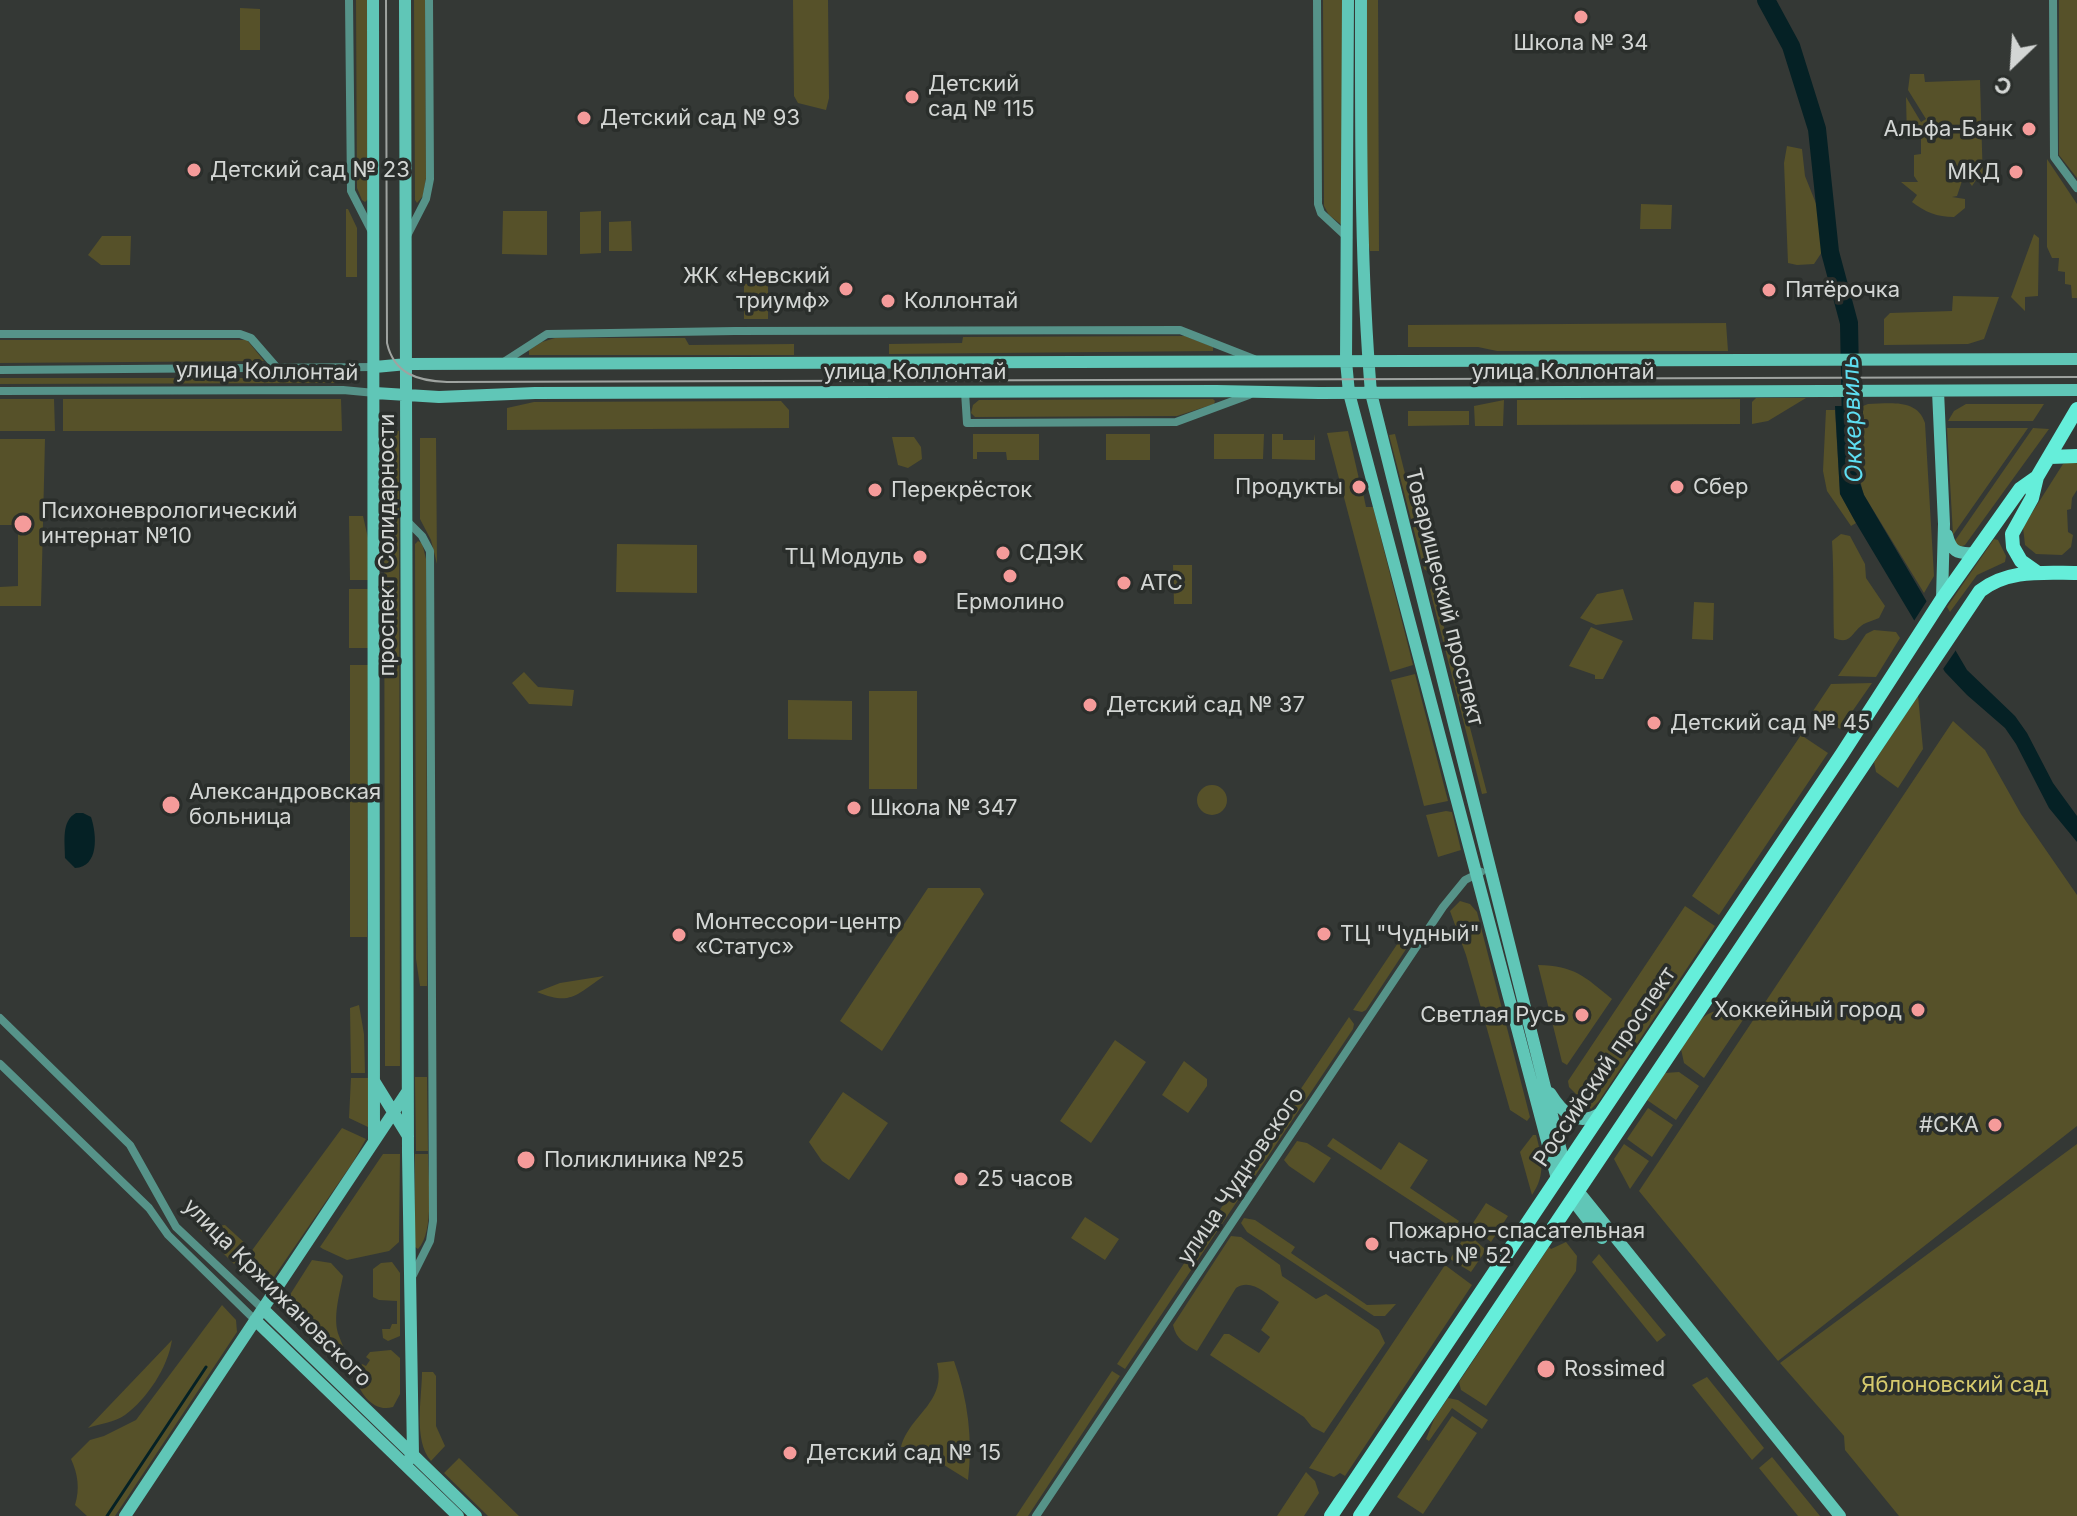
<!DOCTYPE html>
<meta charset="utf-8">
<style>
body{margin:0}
#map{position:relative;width:2077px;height:1516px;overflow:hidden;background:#343835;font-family:Inter,sans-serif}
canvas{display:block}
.north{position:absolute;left:1973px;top:24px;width:80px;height:80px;-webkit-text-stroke:6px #2a2e2b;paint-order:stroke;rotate:205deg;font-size:22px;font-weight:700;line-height:32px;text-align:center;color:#d3d6d4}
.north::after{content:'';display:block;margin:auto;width:28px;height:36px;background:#d3d6d4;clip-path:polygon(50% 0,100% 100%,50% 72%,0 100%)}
</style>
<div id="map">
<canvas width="2077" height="1516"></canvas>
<div class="north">С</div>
</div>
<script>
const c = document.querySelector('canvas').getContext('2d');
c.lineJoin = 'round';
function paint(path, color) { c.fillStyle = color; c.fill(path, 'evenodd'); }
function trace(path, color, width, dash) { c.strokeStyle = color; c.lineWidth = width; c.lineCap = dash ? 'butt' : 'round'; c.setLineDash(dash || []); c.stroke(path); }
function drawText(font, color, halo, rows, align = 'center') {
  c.font = font + ' Inter,sans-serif'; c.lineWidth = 7; c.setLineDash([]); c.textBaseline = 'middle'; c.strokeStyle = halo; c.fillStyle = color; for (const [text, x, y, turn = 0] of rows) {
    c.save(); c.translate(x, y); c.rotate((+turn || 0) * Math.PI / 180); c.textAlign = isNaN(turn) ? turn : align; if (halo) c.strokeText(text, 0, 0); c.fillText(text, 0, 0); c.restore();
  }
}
const green = new Path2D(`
 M356 0H367L368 199 365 202 362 200 357 188Z
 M414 0H425L426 178 423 196 417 203 415 200Z
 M793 0H828L829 98 826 110 798 103 794 96Z
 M1323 0H1344L1343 226 1329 215 1324 206Z
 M1365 0H1378L1379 251H1370L1366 229Z
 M2059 0H2077V178L2059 155Z
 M240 8 260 9V50H240Z
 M1910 74H1924L1925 82 1980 80 1983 183 1976 180 1972 186 1964 175 1957 196 1952 197 1965 199V208L1954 217C1937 217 1925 212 1912 202L1917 195 1901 182H1918L1914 176V155L1921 154V139H1907L1906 97 1921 122 1926 119 1908 90Z
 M1787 146 1802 149 1805 176 1819 211 1824 249 1814 264 1797 265 1788 263 1784 163Z
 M2047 159 2077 204V298H2072L2071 285 2065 284V272L2058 271 2059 258H2052L2047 247Z
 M1641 204 1672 205 1671 229H1640Z
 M346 209H348L357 228V277H346Z
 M503 211H547V255L502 254Z
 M601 211V253L580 254V212Z
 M631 221 632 251H609V222Z
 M2034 234 2039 238 2038 296 2025 297V311L2011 297Z
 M102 236H131L130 265H101L88 255Z
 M768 283V319H744V284Z
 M1953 296 1999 297 1984 339 1968 344 1884 345V319L1890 313 1952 311Z
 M1726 323 1728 351H1497L1478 347H1408V325Z
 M1185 336 1213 347V351L889 354V344L962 343 963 337Z
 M555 338H685L689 345 794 344V355H529V350L542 342Z
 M0 340H247L264 361 0 363Z
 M0 378H341V383L0 384Z
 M1756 398H1806L1768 421 1752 424V402Z
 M0 399H54L55 431H0Z
 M63 399H341L342 431H63Z
 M1213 399 1215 401 1214 404 1177 416 975 417 971 413 973 405 979 400Z
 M1740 399V424L1517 425V400Z
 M1504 400 1503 426H1475L1474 406Z
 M781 401 789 410V428L507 430V408L534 402Z
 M1868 404C1889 404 1917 398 1925 423L1934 576 1924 593 1864 495C1855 467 1859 435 1863 406Z
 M1966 404H2044L2033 421H1948L1954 411Z
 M1826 410H1835L1840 494 1856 523 1851 526 1827 491 1823 471Z
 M1408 411H1469V425L1408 426Z
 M1947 428H2028L1953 535Z
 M2033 428 2049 429 1965 545 1960 547 1954 542Z
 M384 431H399L400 1066H385Z
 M1348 431 1359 479 1353 481 1357 495 1363 493 1366 507H1373L1413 665 1390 672 1327 433Z
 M1039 434V460H1007L1006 452H977V459H973V434Z
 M1106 434H1150V460H1106Z
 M1214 434H1264L1263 459H1214Z
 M1272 434H1283V440H1314L1315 434V460L1272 459Z
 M1395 434 1430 573 1424 569 1389 435Z
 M892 437H914L921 447 922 459 908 468 898 465Z
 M420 438H436L437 564 431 540 420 519Z
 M0 439H45L41 606H0V587L18 586V525H0Z
 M2077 460V490L2072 498 2071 509 2067 510 2068 532 2073 535 2071 547 2062 555 2036 554 2025 545 2023 527 2063 464Z
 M349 516H363L368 538V580H350Z
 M1841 534 1850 536 1865 564 1866 578 1885 606 1879 618C1875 620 1870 621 1866 623 1851 630 1853 646 1834 638 1833 605 1834 573 1832 541Z
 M1994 539 1998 540 2006 556 2005 562 1977 575 1950 612 1947 607Z
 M418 541 422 543 426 559 427 986H420L416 959 415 544Z
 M617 544 697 545V593L616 592Z
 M1192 565V604H1174L1173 565Z
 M1433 585 1487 793 1482 794 1430 590Z
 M349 589H368V648H349Z
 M1623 589 1633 620 1596 625 1580 618 1597 594Z
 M1694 602 1714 603 1713 640 1692 639Z
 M1591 627 1623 641 1603 679H1595V675L1569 666Z
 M1874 630 1896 632 1900 638 1876 677 1838 676 1866 634Z
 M350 665H368L367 937H350Z
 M524 672 538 687 574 690 572 706 529 704 512 683Z
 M1415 674 1448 801 1424 806 1391 680Z
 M1872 683 1840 729 1813 711 1831 684Z
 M869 691H917V789H869Z
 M1918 695 1923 749 1898 788 1876 772 1874 762Z
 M788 700 852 701V740L788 739Z
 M1953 721 1985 750 2021 814 2077 895V1126L1778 1361 1639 1191Z
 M1801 735 1828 753 1719 915 1692 896Z
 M1197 800a15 15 0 1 1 30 0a15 15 0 1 1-30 0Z
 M1446 811 1452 812 1461 850 1438 857 1426 815Z
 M928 888H980L984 894 882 1051 840 1021Z
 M1460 901 1470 904 1477 912 1530 1117 1527 1121 1510 1110 1466 955 1450 911Z
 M1685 906 1715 926 1599 1101 1591 1109 1569 1087 1568 1081Z
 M1404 934 1412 940 1366 1010 1362 1012 1353 1010Z
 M1538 965C1575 966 1584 976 1612 999L1567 1065 1562 1062Z
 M604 976C576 995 571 1006 537 992L560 983Z
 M359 1005 364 1034 365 1073H351L350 1008Z
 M1751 1008 1704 1078 1684 1063 1681 1049C1708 1008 1702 1011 1751 1008Z
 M1349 1017 1354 1024 1353 1029 1253 1179 1243 1175Z
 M1115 1040 1146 1062 1091 1143 1060 1121Z
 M1184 1061 1207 1079V1086L1188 1113 1162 1095Z
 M1679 1072 1699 1086 1676 1120 1647 1100 1665 1073Z
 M415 1077H427L428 1151H416Z
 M351 1078H368V1127L349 1118Z
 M843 1092 888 1123 849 1180 822 1161 809 1142Z
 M1648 1108 1673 1125 1652 1157 1627 1139Z
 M342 1128 366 1139 353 1162 269 1284 266 1282 262 1285 255 1283 239 1268Z
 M1533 1135H1536C1542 1157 1546 1175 1532 1195L1520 1152Z
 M1333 1138 1381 1170 1399 1142 1428 1160 1410 1188 1459 1221 1454 1229 1327 1146Z
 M1297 1141 1307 1143 1331 1158 1314 1183 1289 1166 1284 1160Z
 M1624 1144 1649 1161 1630 1189 1614 1159Z
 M2077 1144V1516H1899L1845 1450 1844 1436 1780 1363Z
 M383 1154H400L399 1242 389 1251 347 1260 323 1249 320 1247Z
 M415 1154H428C428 1178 435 1232 418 1249L415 1247Z
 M1239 1181 1246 1188 1125 1369 1117 1364Z
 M1486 1203 1508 1216 1491 1242 1471 1226Z
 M1085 1217 1119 1239 1105 1260 1071 1238Z
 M1244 1218 1255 1220 1295 1247 1291 1253 1367 1305 1396 1304 1385 1316H1374L1247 1232 1241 1223Z
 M225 1225 248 1246 234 1264 198 1228Z
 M1467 1233 1486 1250 1471 1272 1450 1259Z
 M1231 1236 1241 1237 1280 1265 1282 1276 1316 1299 1326 1294 1379 1330 1385 1343 1324 1433 1312 1427 1304 1417 1210 1355 1224 1334H1229L1259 1353 1270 1337 1261 1330 1279 1302C1266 1294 1251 1278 1236 1288L1197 1351C1185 1344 1176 1339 1173 1325Z
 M1566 1242 1577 1256 1576 1271 1486 1406 1461 1390 1459 1382 1549 1247 1551 1249Z
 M1599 1254 1666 1335 1657 1342 1592 1262Z
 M312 1260 331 1263 343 1276C340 1293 332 1318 339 1336 343 1347 349 1356 345 1368L286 1309V1301Z
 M392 1262 400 1273V1336L388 1341 383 1338 382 1329H390L392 1324H397V1301L379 1300 373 1297V1269L381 1263Z
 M1445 1265 1472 1285 1345 1476 1340 1473 1334 1477 1309 1468Z
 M222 1305 236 1320 237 1332 115 1516H87L75 1505C80 1489 78 1474 71 1459L90 1440 104 1436 136 1420Z
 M172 1340C168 1367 147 1399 125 1415 115 1422 99 1424 88 1428Z
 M391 1350 400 1358V1394L393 1407C374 1413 358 1393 356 1375L362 1364 366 1366 370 1360 366 1357 370 1352Z
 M954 1361C968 1399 973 1440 968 1480L915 1447H901C910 1414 947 1403 937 1363Z
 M1112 1371 1120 1376 1028 1516H1016Z
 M422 1372H433L436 1376V1426L445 1446 431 1461C413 1440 422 1398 422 1372Z
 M1707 1377 1764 1448 1752 1460 1692 1385Z
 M1448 1398 1458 1400 1488 1420 1482 1429 1452 1408 1429 1441 1426 1439 1435 1417Z
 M1452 1416 1477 1433 1423 1514 1397 1497Z
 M1772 1457 1820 1516H1798L1759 1468Z
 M459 1458 519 1516H488L444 1473Z
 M1306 1472 1315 1481 1319 1493 1304 1516H1277Z`);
const water = new Path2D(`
 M1835 406H1863L1859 480 1864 495 1967 670 2015 716 2027 733 2053 783 2077 816V842L2049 808 2016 744 2005 728 1967 695 1945 672 1856 523 1840 494Z
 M76 813H83L91 817C97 835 99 867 75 868L65 858C65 842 61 821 76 813Z`);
const pier = new Path2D(`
 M1930 596 1958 647 1941 672 1912 624Z`);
const stream = new Path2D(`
 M107 1516 206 1367`);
const river = new Path2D(`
 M1766 0 1791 46 1817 129 1830 252 1849 323 1851 427`);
const street = new Path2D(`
 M349 0 351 191 371 230
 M1317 0 1318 204 1321 213 1348 238
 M2053 0 2054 157 2077 188
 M407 236 426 199 430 179 429 0
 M0 334H240L251 338 278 369
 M502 363 547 334 735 331 1180 330 1254 359
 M0 370 375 367
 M0 391 343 390 375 393
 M965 392 967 423 1176 422 1249 395
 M407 521 422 536 430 551 433 1221 430 1241 413 1275
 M0 1018 130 1145 176 1227 263 1309
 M0 1064 149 1208 168 1235 255 1320
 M1036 1516 1443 907 1465 880 1481 872`);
const secondary = new Path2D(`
 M373 0 374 1141
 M405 0 408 1153 413 1455 405 1464
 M1348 0 1346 361 1349 393 1557 1179
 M1361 0C1361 131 1360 262 1371 393L1565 1167
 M375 367 407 364 2077 359
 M1938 391 1944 524 1942 599
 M375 393 439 397 535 393 1216 391 1319 393 2077 390
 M1947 535C1951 551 1957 554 1973 553
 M374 1081 408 1136
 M1550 1093C1563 1114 1578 1128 1602 1112
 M1578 1191 1840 1516
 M1572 1199 1602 1238
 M263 1309 476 1516
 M255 1320 458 1516
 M125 1516 407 1092`);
const primary = new Path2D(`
 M2050 457 2077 456
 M2037 477 2032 498 2012 534 2013 547 2021 561 2038 573
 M1331 1516 1842 754 1942 599 2020 489 2037 477 2077 409
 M1360 1516 1980 591C2008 569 2042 573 2077 573`);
const tram = new Path2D(`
 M386 0 387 343C394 374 418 381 447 382L2077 377`);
const markers = [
 [1581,17,8,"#f59b9a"],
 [912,97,8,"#f59b9a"],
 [584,118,8,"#f59b9a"],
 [2029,129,8,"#f59b9a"],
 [194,170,8,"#f59b9a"],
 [2016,172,8,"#f59b9a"],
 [846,289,8,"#f59b9a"],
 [1769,290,8,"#f59b9a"],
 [888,301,8,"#f59b9a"],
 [1359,487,8,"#f59b9a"],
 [1677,487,8,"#f59b9a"],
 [875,490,8,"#f59b9a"],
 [23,524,10,"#f59b9a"],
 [1003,553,8,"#f59b9a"],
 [920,557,8,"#f59b9a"],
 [1010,576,8,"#f59b9a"],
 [1124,583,8,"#f59b9a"],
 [1090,705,8,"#f59b9a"],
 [1654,723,8,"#f59b9a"],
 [171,805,10,"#f59b9a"],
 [854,808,8,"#f59b9a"],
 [1324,934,8,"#f59b9a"],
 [679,935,8,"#f59b9a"],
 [1918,1010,8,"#f59b9a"],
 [1582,1015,8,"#f59b9a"],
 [1995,1125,8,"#f59b9a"],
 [526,1160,10,"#f59b9a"],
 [961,1179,8,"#f59b9a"],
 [1372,1244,8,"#f59b9a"],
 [1546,1369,10,"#f59b9a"],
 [790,1453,8,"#f59b9a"]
];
const poiNames = [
 ["Школа № 34",1581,43,"center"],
 ["Детский",928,84],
 ["сад № 115",928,109],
 ["Детский сад № 93",600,118],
 ["Альфа-Банк",2013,129,"right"],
 ["Детский сад № 23",210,170],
 ["МКД",2000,172,"right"],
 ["ЖК «Невский",830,276,"right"],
 ["триумф»",830,301,"right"],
 ["Пятёрочка",1785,290],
 ["Коллонтай",904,301],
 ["Продукты",1343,487,"right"],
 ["Сбер",1693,487],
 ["Перекрёсток",891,490],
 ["Психоневрологический",41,511],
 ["интернат №10",41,536],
 ["СДЭК",1019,553],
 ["ТЦ Модуль",904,557,"right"],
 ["АТС",1140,583],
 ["Ермолино",1010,602,"center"],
 ["Детский сад № 37",1106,705],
 ["Детский сад № 45",1670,723],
 ["Александровская",189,792],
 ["больница",189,817],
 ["Школа № 347",870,808],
 ["Монтессори-центр",695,922],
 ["«Статус»",695,947],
 ["ТЦ \"Чудный\"",1340,934],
 ["Хоккейный город",1902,1010,"right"],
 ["Светлая Русь",1566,1015,"right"],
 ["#СКА",1979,1125,"right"],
 ["Поликлиника №25",544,1160],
 ["25 часов",977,1179],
 ["Пожарно-спасательная",1388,1231],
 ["часть № 52",1388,1256],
 ["Rossimed",1564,1369],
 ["Детский сад № 15",806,1453]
];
const streetNames = [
 ["улица Коллонтай",267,372,1],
 ["улица Коллонтай",915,372],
 ["улица Коллонтай",1563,372],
 ["проспект Солидарности",387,545,-90],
 ["Товарищеский проспект",1444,597,76],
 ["Российский проспект",1605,1067,-56],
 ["улица Чудновского",1241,1176,-56],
 ["улица Кржижановского",277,1293,45]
];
const parkNames = [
 ["Яблоновский сад",1955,1385]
];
const waterNames = [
 ["Оккервиль",1853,419,-92]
];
paint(green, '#565129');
paint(water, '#052125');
paint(pier, '#343835');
trace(stream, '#052125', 3);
trace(river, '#052125', 18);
trace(street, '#569389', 8);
trace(secondary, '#60c6b7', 12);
trace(primary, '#65eeda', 14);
trace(tram, '#9fa3a0', 2);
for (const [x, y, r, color] of markers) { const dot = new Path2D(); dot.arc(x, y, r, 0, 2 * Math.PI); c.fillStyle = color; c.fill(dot); trace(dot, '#2a2e2b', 3); }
drawText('22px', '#d3d6d4', '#2a2e2b', poiNames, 'left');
drawText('22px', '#d3d6d4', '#2a2e2b', streetNames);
drawText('22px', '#d6ca6d', '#2a2e2b', parkNames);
drawText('italic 24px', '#5edef2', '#2a2e2b', waterNames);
</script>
